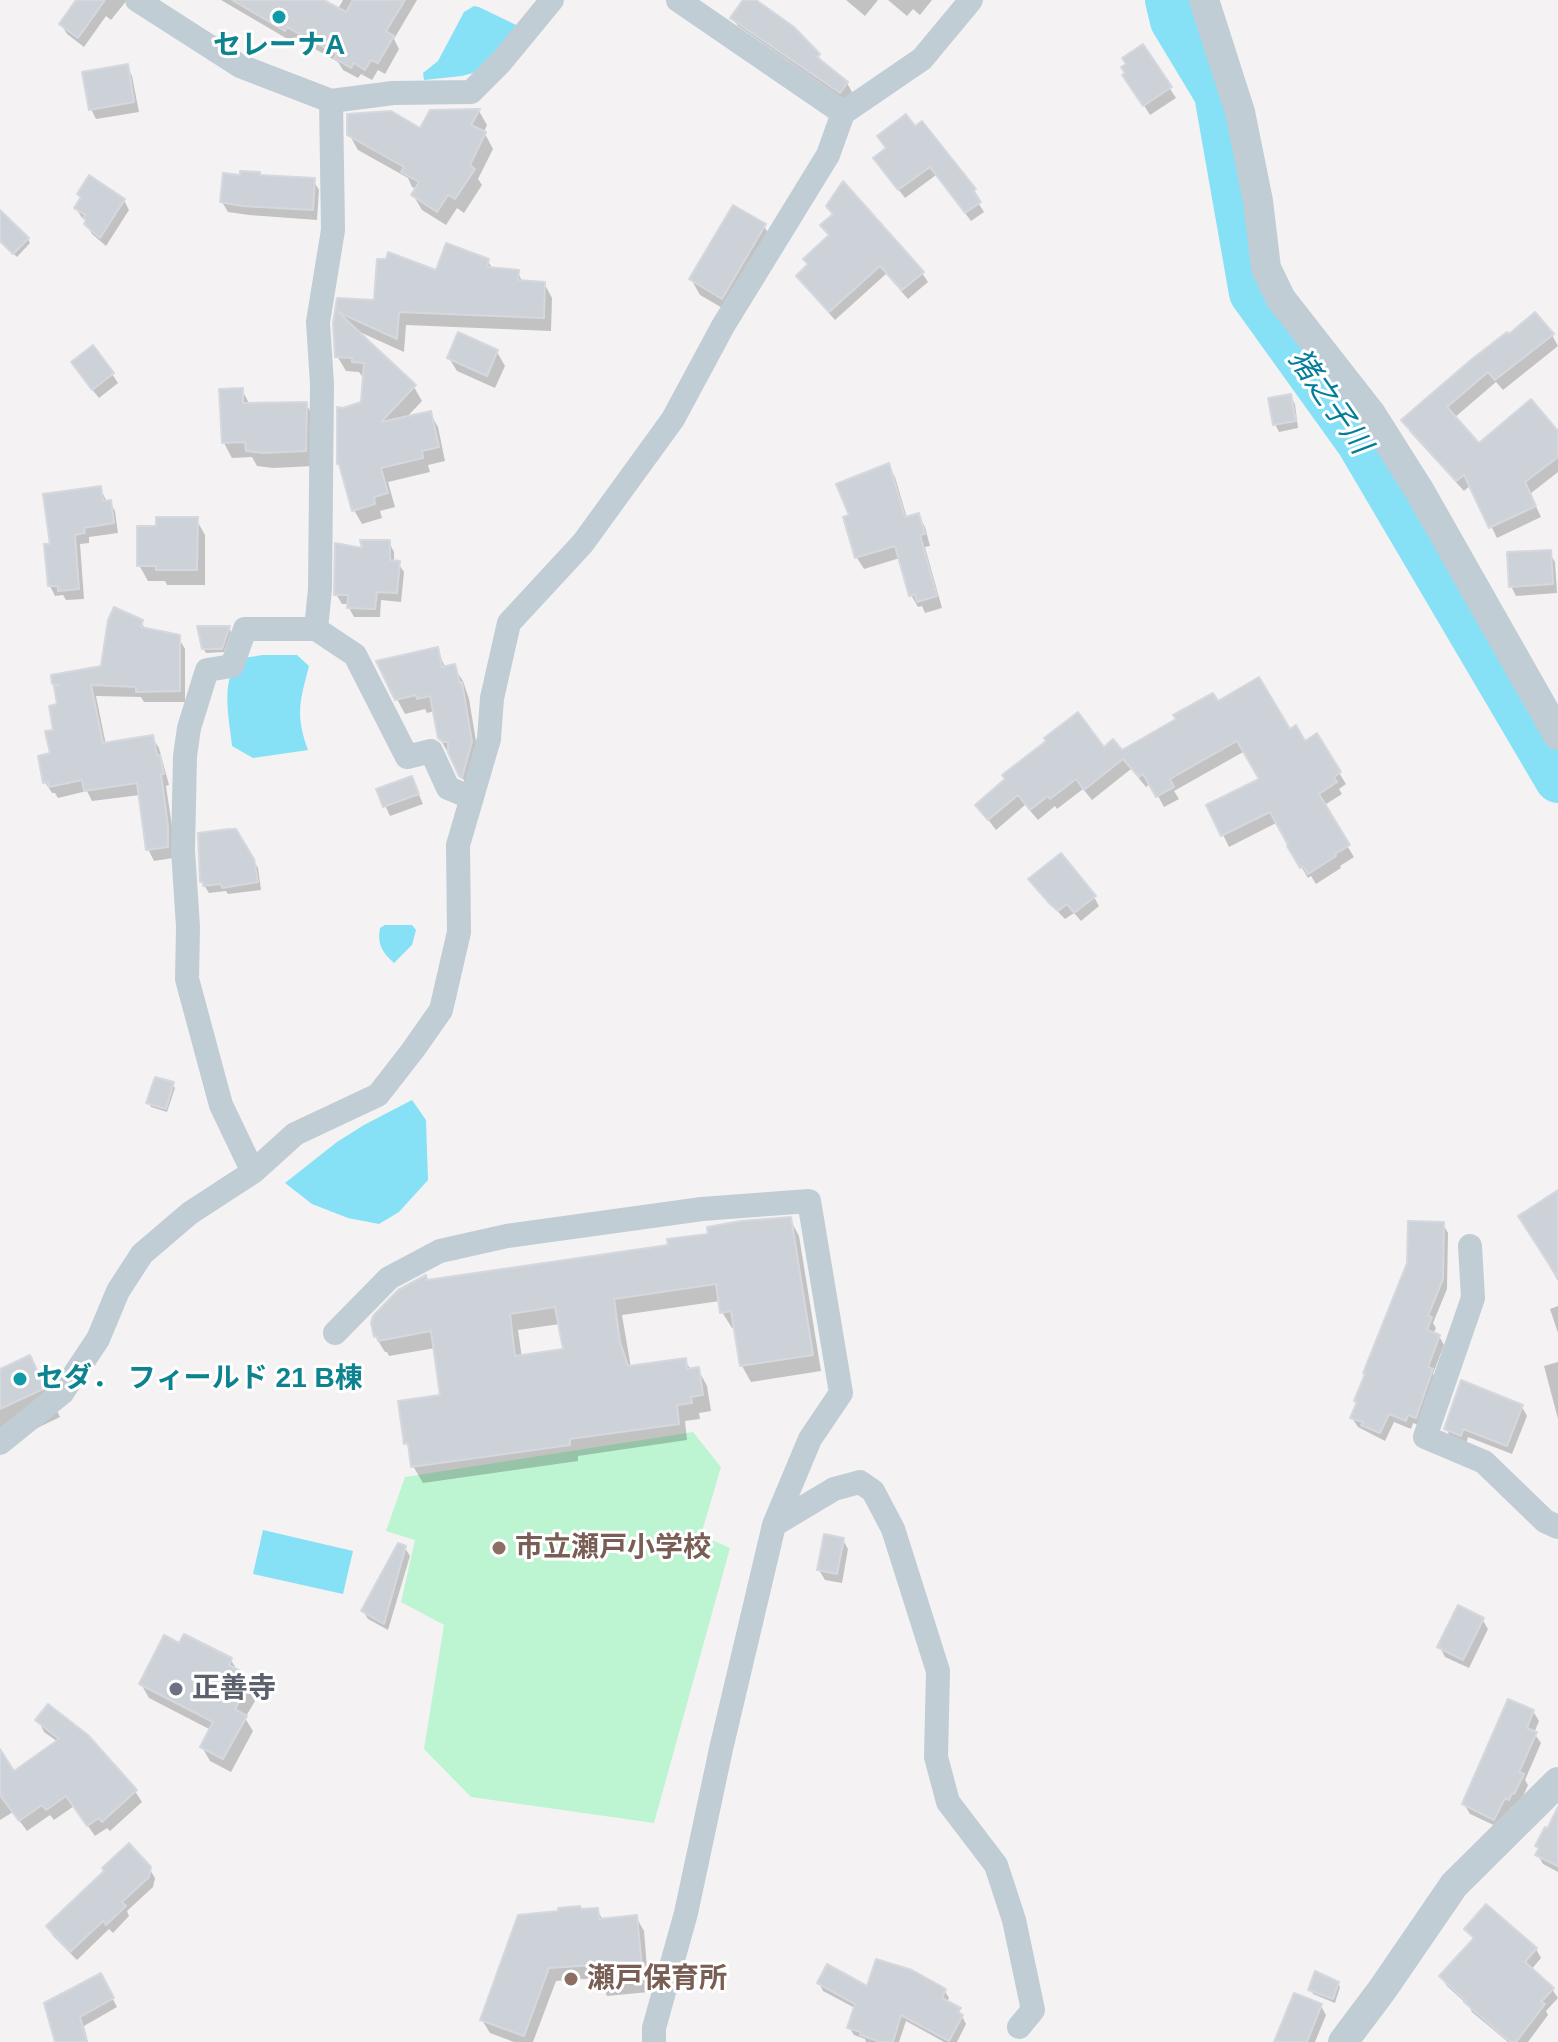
<!DOCTYPE html>
<meta charset="utf-8">
<style>
body{margin:0}
canvas{display:block;background:#f4f2f2}
</style>
<canvas width="1558" height="2042"></canvas>
<script>
const c = document.querySelector('canvas').getContext('2d');
c.lineJoin = 'round';
function paint(path, color) { c.fillStyle = color; c.fill(path, 'evenodd'); }
function trace(path, color, width, dash) { c.strokeStyle = color; c.lineWidth = width; c.lineCap = dash ? 'butt' : 'round'; c.setLineDash(dash || []); c.stroke(path); }
function drawText(font, color, halo, rows, align = 'center') {
  c.font = font + ' Helvetica,"Noto Sans JP",sans-serif'; c.lineWidth = 6; c.setLineDash([]); c.textBaseline = 'middle'; c.strokeStyle = halo; c.fillStyle = color; for (const [text, x, y, turn = 0] of rows) {
    c.save(); c.translate(x, y); c.rotate((+turn || 0) * Math.PI / 180); c.textAlign = isNaN(turn) ? turn : align; if (halo) c.strokeText(text, 0, 0); c.fillText(text, 0, 0); c.restore();
  }
}
const green = new Path2D(`
 M693 1432 721 1467 701 1535 730 1548 654 1823 471 1797 424 1749 444 1625 401 1602 415 1540 386 1531 405 1477Z`);
const water = new Path2D(`
 M474 6 479 7 516 25 525 24 480 71 462 76 424 80 423 73 438 61 464 12Z
 M262 655H297L309 666C300 701 295 714 308 750L253 758 232 746C230 722 218 674 243 659 247 657 257 656 262 655Z
 M385 925H412L416 930 412 945 394 963C382 952 377 944 380 928Z
 M412 1100 426 1120 428 1180 399 1212 379 1224 348 1218 312 1204 285 1183 337 1142 364 1125Z
 M263 1530 353 1551 343 1594 253 1574Z`);
const shadow = new Path2D(`
 M78 0H127L111 20 106 16 84 47 67 34 61 24Z
 M221 0H323L338 9 343 0H417L394 39 399 49 385 74 378 70 372 80 361 74 358 78 343 70 338 62 294 37 291 41Z
 M745 0H753L818 55 824 65 847 83 852 92 845 100 738 26 732 18Z
 M846 0H878L865 16Z
 M888 0H932L920 15 913 9 907 16Z
 M1143 47 1176 98 1150 115 1131 85Z
 M127 66 132 76 139 112 96 119 91 109Z
 M479 111 487 125 484 132 493 149 478 179 482 185 464 213 457 208 446 225 422 210 413 195 417 189 412 187 408 178 358 150 349 134 420 131Z
 M880 136 974 190 980 199 977 201 984 212 971 221 936 175 905 198 881 167 888 149Z
 M261 177 313 180 319 190 317 220 249 215 228 212 222 202Z
 M79 194 124 200 129 210 106 246 92 234 86 224 88 221 82 218 76 208 82 199Z
 M828 206 922 273 928 282 908 299 886 274 835 320 804 285 799 276 809 266 830 237 823 226 834 216Z
 M764 226 773 241 731 313 700 295 691 279Z
 M0 227 28 239 30 243 17 257 0 241Z
 M488 261 493 270 517 272 523 282 544 283 552 298 551 331 406 325 404 352 353 329 414 387 422 401 406 418 430 413 438 427 445 461 428 465 430 472 388 482 395 507 380 511 382 518 362 524 354 510 365 376H362L359 372 346 371 337 356 335 323 339 301 376 302 438 273Z
 M1552 335 1558 346 1503 390 1496 382 1454 418 1479 446 1558 435V472L1530 494 1541 517 1497 538 1471 485 1464 491 1410 432 1404 421 1508 337Z
 M497 352 505 366 495 388 457 371 449 358Z
 M79 373 112 374 118 383 99 398Z
 M242 390 250 405 306 404 315 419 314 466 273 468 257 466 252 457 232 458 224 443Z
 M1290 396 1295 404 1298 428 1279 432 1275 424Z
 M888 466 895 477 907 518 918 515 925 527 930 546 925 547 942 608 925 613 922 606 918 607 911 595 900 558 864 569 857 558 845 518 851 517Z
 M100 488 107 502H110L115 511 118 533 89 537V543L80 544 84 599 66 600 63 595 55 596 50 586 53 546Z
 M196 519 205 535V585H167L165 581H148L139 565Z
 M389 542 394 552V562L398 563 404 572 401 602 381 600 380 617H354L349 608V604H342L336 594 365 551Z
 M1549 552 1555 562 1557 593 1516 596 1511 586Z
 M141 622 146 630 178 637 185 649V702H144L141 697 96 696 106 745 152 737 159 748 169 785 166 786 174 840 173 858 154 861 148 849 140 795 92 801 87 791 58 798 55 793H52L45 782 52 755 60 706 54 683 103 667Z
 M229 628 231 632 224 652 206 653 203 648Z
 M437 649 446 669 454 667 463 681 469 699 479 759 470 791 439 737 435 711 427 713 425 709 405 714 397 699Z
 M1217 704 1289 732 1305 743 1316 736 1346 784 1339 789 1342 794 1323 806 1354 857 1340 866 1341 868 1316 884 1311 876 1308 878 1296 858 1278 822 1229 847 1209 806 1262 779 1245 751 1174 791 1179 799 1164 807 1151 783 1146 787 1131 769 1092 800 1083 789 1057 809 1055 806 1038 820 1025 805 996 830 977 805 1104 749 1122 752Z
 M416 788 423 804 390 816 378 790Z
 M235 831 258 868 261 890 228 894 226 891 209 893 202 882Z
 M1030 879 1094 897 1099 906 1081 921 1074 913 1065 919 1036 889Z
 M172 1084 175 1088 167 1112 151 1107 149 1103Z
 M1558 1197V1281L1541 1252Z
 M790 1219 799 1236 821 1371 751 1382 742 1366 736 1328H732L722 1312 720 1301 622 1315 631 1368 685 1360 691 1370 698 1369 707 1386 711 1411 699 1413 700 1419 685 1421 687 1440 578 1456V1461L423 1483 413 1466 411 1452 406 1443 400 1402 442 1396 435 1348 389 1356 387 1352H385L375 1336 428 1282 670 1247ZM560 1324 565 1351 522 1358 518 1330Z
 M1443 1224 1448 1233 1447 1289 1433 1323 1436 1328 1433 1334 1439 1336 1444 1345 1433 1374 1437 1380 1421 1426 1413 1423 1411 1429 1394 1422 1385 1441 1358 1427 1352 1418 1358 1404 1356 1401Z
 M1558 1306V1333L1550 1309Z
 M29 1358 46 1387 60 1417 0 1446V1371Z
 M1558 1362V1419L1544 1366Z
 M1522 1407 1527 1416 1512 1454 1468 1437 1466 1444 1451 1438 1446 1428Z
 M843 1540 848 1549 842 1583 825 1580 819 1570Z
 M405 1548 410 1556 388 1630 368 1619 363 1611Z
 M1482 1619 1488 1629 1469 1668 1445 1657 1440 1647Z
 M180 1646 231 1660 255 1701 245 1718 253 1731 231 1772 210 1761 202 1747 211 1730 149 1698 141 1684Z
 M1533 1711 1539 1721 1534 1733 1541 1743 1525 1780 1528 1785 1520 1803 1515 1809 1511 1807 1500 1828 1470 1814 1464 1804Z
 M38 1720 135 1791 142 1802 110 1831 107 1828 95 1836 74 1806 54 1820 50 1815 27 1831 13 1812 0 1820V1781L58 1742 44 1732Z
 M1558 1828V1872L1543 1864 1538 1855 1539 1851 1537 1846Z
 M149 1868 155 1878 153 1887 127 1911 129 1916 113 1933 109 1929 77 1960 53 1936 48 1927Z
 M597 1910 603 1920 636 1917 644 1931 649 1992 607 1996 599 1978 556 1981 533 2042H514L490 2033 482 2020 581 1911Z
 M1466 1929 1536 1949 1541 1958 1531 1970 1552 1989 1558 1998 1546 2011 1548 2015 1528 2042H1508L1472 2012 1469 2006 1447 1986 1442 1977 1474 1940Z
 M100 1975 117 2007 84 2026 88 2042H57Z
 M819 1983 868 1989 945 1991 949 1998 947 2003 959 2010 966 2024 957 2042H944L906 2021 899 2042H866L865 2039 854 2035 849 2027 855 2008 823 1991Z
 M1338 1983 1340 1987 1335 2003 1313 1994 1311 1990Z
 M1321 2006 1326 2015 1315 2042H1278Z`);
const river = new Path2D(`
 M1168 0 1173 21 1217 94 1252 293 1359 442 1558 780`);
const building = new Path2D(`
 M76 0H105L78 38 59 24Z
 M232 0H324L346 12 353 0H405L386 31 394 36 378 63 371 60 365 70 354 63 351 68 334 58 337 54 287 27 285 31Z
 M743 0H756L794 27 820 54 817 57 848 82 840 93 730 18Z
 M1143 44 1172 87 1143 106 1122 75 1125 73 1121 67 1126 64 1122 58Z
 M128 64 134 102 89 110 82 72Z
 M480 109 471 125 486 132 470 165 475 169 455 199 448 195 437 212 411 195 419 182 401 172 404 167 347 135V114L391 111 420 128 430 110Z
 M906 114 915 126 922 121 976 189 973 191 981 202 965 213 930 167 898 190 873 158 886 148 877 136Z
 M240 171 260 172V175L315 178 313 210 242 206 220 202 223 173 240 175Z
 M89 175 125 199 100 238 84 224 86 220 83 218 85 215 74 208 81 197 77 194Z
 M843 181 924 272 902 290 880 266 829 312 796 276 808 264 803 259 829 235 820 225 833 214 826 206Z
 M733 205 766 224 722 299 689 279Z
 M0 210 29 238 13 254 0 241Z
 M446 243 489 259 487 267 519 270 518 280 545 282 544 318 399 312 397 339 338 312 416 385 381 422 431 411 439 447 422 451 423 458 381 468 388 493 374 497 375 504 352 511 339 464H337V407L343 408 361 402 364 363 352 362V358L335 357 333 323 337 298 374 300 377 259H386L388 252 436 270Z
 M1535 312 1554 334 1495 380 1488 372 1447 407 1479 443 1531 399 1558 431V457L1525 482 1536 506 1489 528 1464 475 1456 481 1401 420 1472 359 1507 332 1509 334Z
 M458 332 498 350 487 376 447 358Z
 M93 345 114 373 92 390 71 362Z
 M243 388V403L307 402 306 451 264 453 246 451 245 442 222 443 219 389Z
 M1291 394 1296 421 1273 425 1268 398Z
 M889 463 905 517 919 513 925 534 920 535 937 596 917 602 915 595 909 596 895 546 855 558 843 517 849 515 836 484Z
 M101 486 103 501 111 500 114 523 84 528 85 533 75 535 79 589 58 591V586H48L44 544H50L43 494Z
 M156 517H198L197 570H156V566H137V526H156Z
 M360 540H390V560L400 561 397 593 377 592 375 609 347 608 348 595H334L335 543 362 548Z
 M1551 550 1553 584 1509 587 1507 552Z
 M114 607 143 620 141 627 180 635V691L136 692V687L91 685 103 743 153 735 157 755H160L164 774H161L168 827V847L146 850 137 783 84 791 82 780 49 787 48 782 43 783 38 756 50 753 45 731 53 730 49 706 57 704 54 686 60 685 52 684 51 675 101 666 108 620Z
 M197 626H230L222 649H202Z
 M438 647 442 667 455 664 460 683 462 682 472 742 462 778 459 776 448 752V742H443L438 738 430 696 417 699 416 695 395 700 376 661Z
 M1259 677 1290 729 1296 725 1305 741 1317 733 1341 772 1334 777 1337 782 1319 794 1350 845 1335 854 1336 856 1308 874 1303 866 1300 868 1287 846 1288 845 1270 812 1221 836 1206 805 1259 779 1237 741 1170 779 1174 787 1156 797 1143 774 1139 777 1123 759 1084 790 1076 779 1050 799 1048 796 1030 810 1018 795 988 820 975 805 1005 779 1002 775 1046 741 1044 738 1078 712 1104 747 1113 739 1122 750 1176 719 1173 715 1213 693 1218 701Z
 M412 776 419 794 383 807 376 789Z
 M229 829H236L254 859 258 882 222 888 221 884 203 886V882H200L198 833Z
 M1061 853 1096 896 1074 913 1067 904 1058 911 1050 904 1028 879Z
 M155 1077 174 1082 166 1109 146 1103Z
 M1558 1190V1278L1518 1216Z
 M791 1217 813 1355 740 1366 731 1311 720 1313 716 1284 614 1299 620 1342 628 1366 686 1358 687 1369 699 1367 703 1395 691 1397 692 1403 677 1405 679 1424 570 1439V1445L411 1467 408 1443 404 1444 398 1401 440 1395 431 1331 378 1341 377 1336 374 1337 371 1323 373 1316 398 1290 426 1275 427 1280 668 1245 667 1239 708 1234 707 1227 741 1221ZM555 1307 563 1349 515 1356 510 1314Z
 M1408 1221 1444 1222 1443 1279 1428 1316 1432 1317 1427 1330 1440 1335 1428 1367 1433 1369 1416 1418 1408 1415 1406 1421 1389 1414 1380 1433 1361 1425 1363 1422 1350 1418 1357 1402 1354 1401 1365 1374 1363 1373 1407 1263Z
 M30 1355 45 1388 0 1409V1369Z
 M1461 1380 1523 1405 1507 1446 1463 1429 1461 1436 1444 1429Z
 M824 1534 844 1538 837 1574 817 1570Z
 M398 1543 406 1546 384 1624 361 1611Z
 M1458 1605 1484 1618 1463 1660 1437 1647Z
 M184 1634 232 1658 229 1665 240 1671 235 1678 248 1685 235 1709 247 1716 223 1759 200 1747 213 1722 139 1684 164 1635 179 1643Z
 M1508 1699 1534 1710 1527 1728 1537 1732 1519 1772 1524 1774 1514 1794 1512 1793 1509 1800 1505 1798 1494 1820 1462 1804Z
 M48 1704 88 1735 137 1790 102 1822 99 1818 87 1826 66 1796 46 1810 42 1805 19 1821 0 1795V1749L14 1771 59 1739 35 1720Z
 M1558 1807V1866L1535 1855 1539 1848 1535 1846 1545 1827 1547 1829Z
 M129 1843 151 1867 149 1877 122 1902 126 1906 106 1925 103 1921 70 1952 46 1926 104 1871 102 1868Z
 M1486 1904 1537 1948 1525 1962 1554 1988 1541 2002 1545 2004 1516 2042H1511L1503 2036 1464 2002 1466 2001 1439 1976 1474 1938 1464 1929Z
 M580 1906 581 1909 598 1908 599 1919 637 1915 643 1979 597 1983 595 1965 549 1968 524 2036 480 2020 518 1915 558 1911V1908Z
 M876 1959 912 1970 946 1989 942 1998 961 2008 958 2012 963 2015 949 2041 901 2015 893 2042H881L860 2035 861 2032 847 2028 855 2004 817 1983 827 1964 867 1986Z
 M1315 1971 1339 1982 1333 1999 1308 1990Z
 M101 1973 114 1998 80 2017 87 2042H55L44 2003Z
 M1294 1993 1322 2004 1307 2042H1274Z`);
const minor = new Path2D(`
 M137 0 240 66 331 101 393 93 471 92 501 62 552 0
 M678 0 843 113
 M316 629 320 589 322 384 318 322 333 230 331 101
 M253 1172 221 1105 187 979 188 927 183 850 185 756 189 728 207 670 232 666 245 629H316L355 655 407 757 431 751 448 788 472 798
 M1470 1246 1473 1298 1425 1437 1484 1462 1545 1521 1558 1527
 M335 1333 389 1278 440 1251 507 1236 702 1209 809 1201 841 1393 810 1439 774 1525 721 1749 686 1913 654 2028V2042
 M0 1443 62 1393 98 1339 118 1291 142 1254 190 1213 253 1172 295 1134 378 1095 413 1050 441 1010 459 932 458 845 489 739 492 698 509 623 583 543 673 419 723 326 828 155 843 113 922 59 971 0
 M774 1525 834 1489 860 1482 873 1491 893 1529 938 1671 936 1757 948 1802 996 1865 1014 1920 1033 2010 1019 2027`);
const tertiary = new Path2D(`
 M1204 0 1240 112 1258 201 1266 268 1281 299 1371 414 1419 490 1558 735
 M1343 2042 1382 1990 1454 1885 1558 1782`);
const markers = [
 [279,17,8,"#0f9aa8"],
 [20,1379,8,"#0f9aa8"],
 [499,1548,8,"#8d6e63"],
 [176,1689,8,"#6b7280"],
 [571,1979,8,"#8d6e63"]
];
const cultureNames = [
 ["セレーナA",279,46],
 ["セダ． フィールド 21 B棟",36,1379,"left"]
];
const educationNames = [
 ["市立瀬戸小学校",515,1548],
 ["瀬戸保育所",587,1979]
];
const worshipNames = [
 ["正善寺",192,1689]
];
const waterNames = [
 ["猪之子川",1329,402,55]
];
paint(green, '#bdf5d2');
paint(water, '#86e1f6');
paint(shadow, '#0003');
trace(river, '#86e1f6', 46);
paint(building, '#cdd1d8');
trace(building, '#d5d8de', 2);
trace(minor, '#c1cdd5', 24);
trace(tertiary, '#c1cdd5', 30);
for (const [x, y, r, color] of markers) { const dot = new Path2D(); dot.arc(x, y, r, 0, 2 * Math.PI); c.fillStyle = color; c.fill(dot); trace(dot, '#fff', 3); }
drawText('bold 28px', '#0d838f', '#fff', cultureNames);
drawText('bold 28px', '#785e54', '#fff', educationNames, 'left');
drawText('bold 28px', '#5b616d', '#fff', worshipNames, 'left');
drawText('italic 30px', '#037d9a', '#fff', waterNames);
</script>
